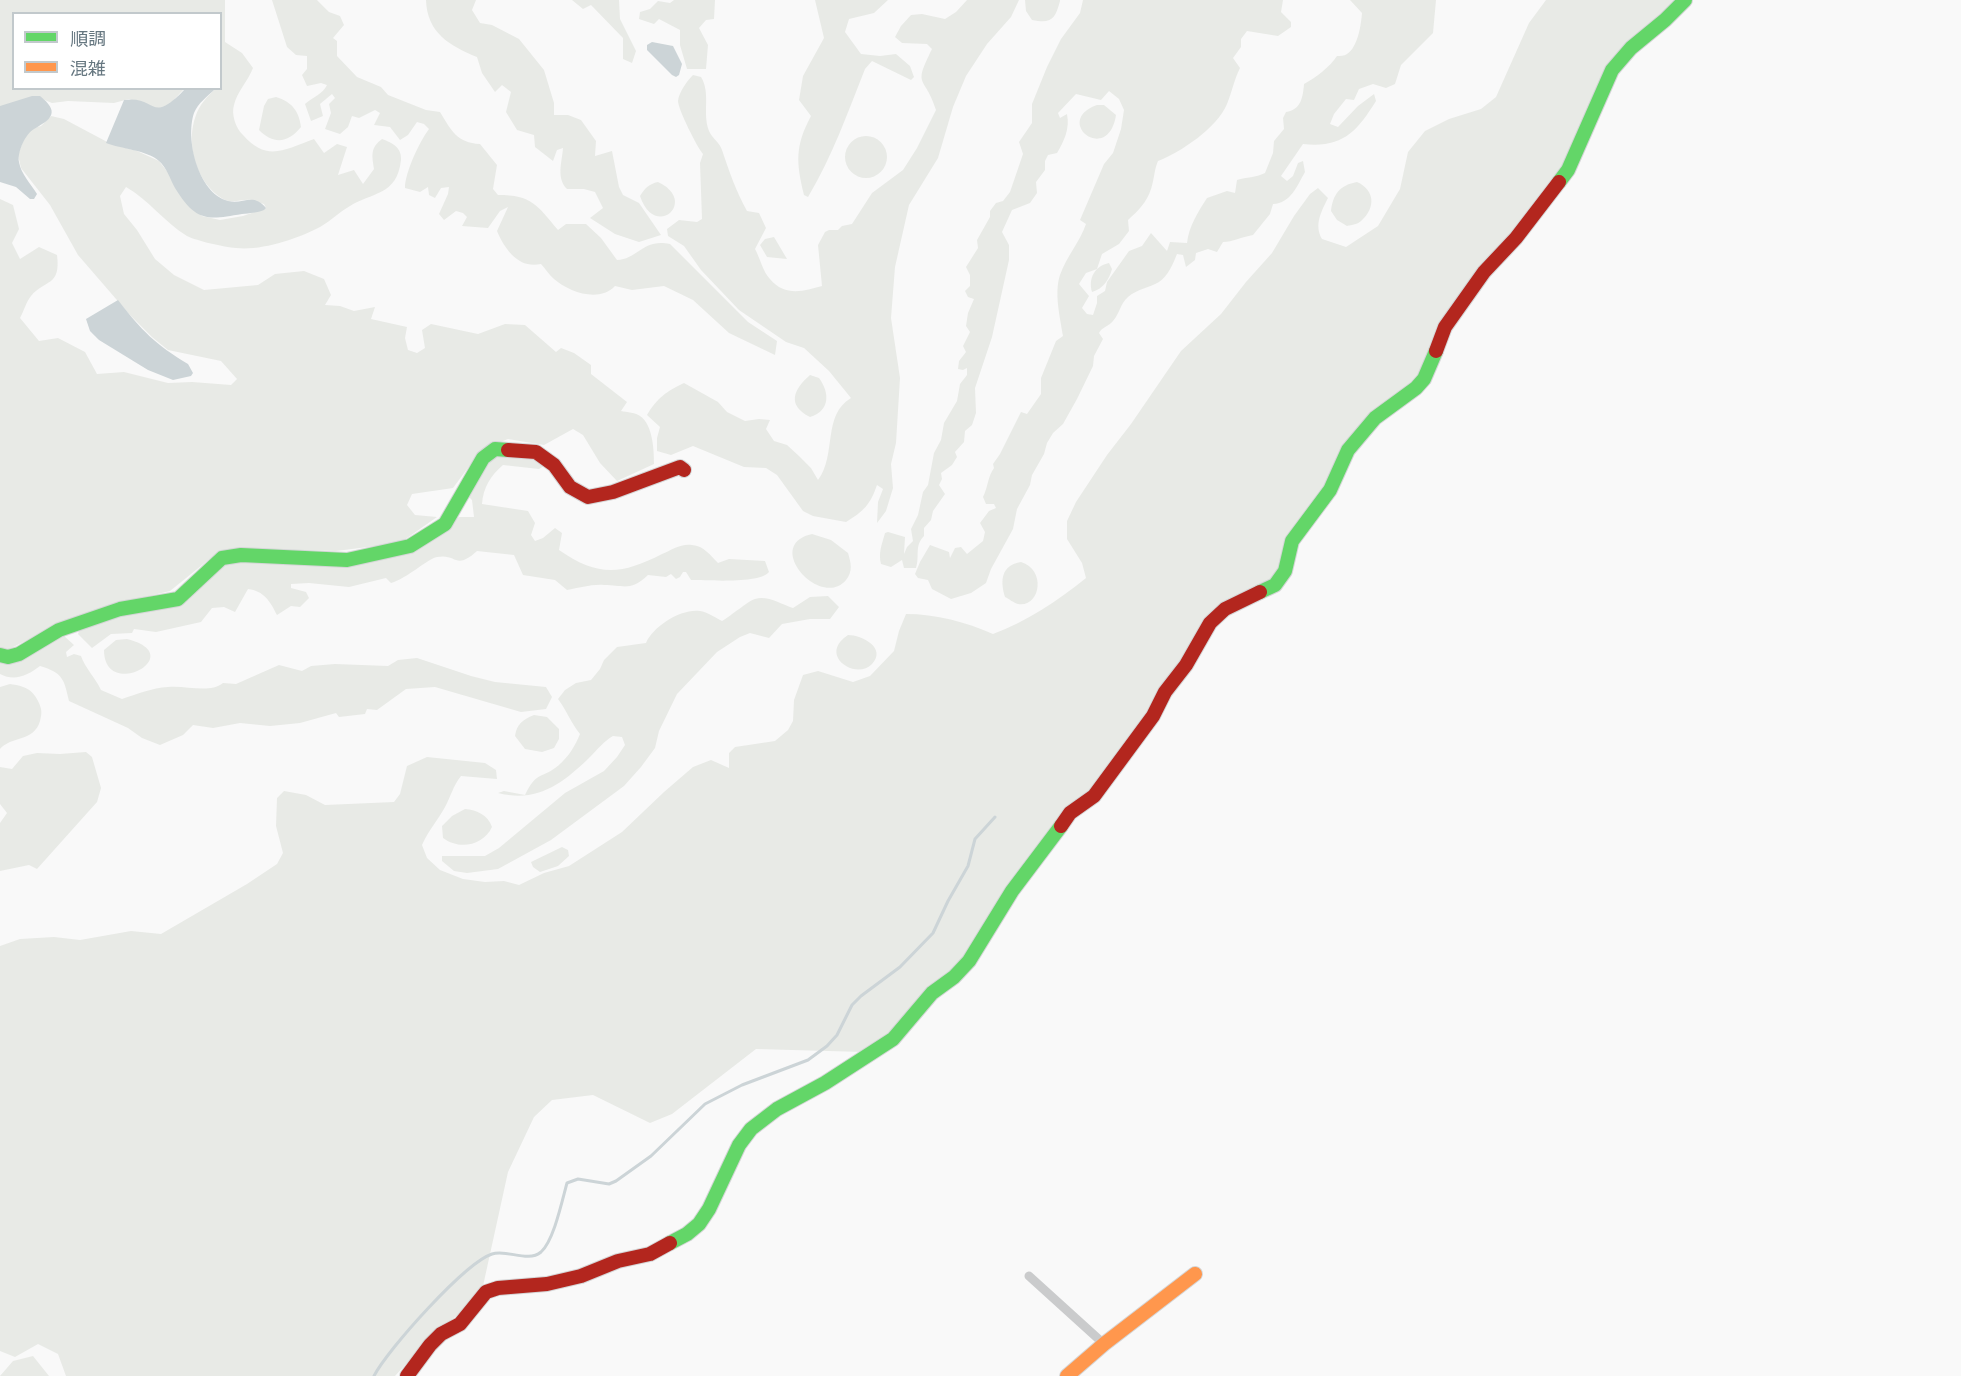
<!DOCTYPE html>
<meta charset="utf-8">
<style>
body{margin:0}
#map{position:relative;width:1961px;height:1376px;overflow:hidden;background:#f9f9f9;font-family:"Fira Sans Condensed","Noto Sans JP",sans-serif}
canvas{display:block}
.legend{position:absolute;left:12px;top:12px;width:210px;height:78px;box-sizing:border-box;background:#fff;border:2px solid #c2c9cc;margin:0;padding:8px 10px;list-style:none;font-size:18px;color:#667780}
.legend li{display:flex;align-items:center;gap:12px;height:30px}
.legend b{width:30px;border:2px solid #c2c9cc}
</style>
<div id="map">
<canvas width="1961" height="1376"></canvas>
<ul class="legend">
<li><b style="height:8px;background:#63d668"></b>順調</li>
<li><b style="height:8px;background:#ff974d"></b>混雑</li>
</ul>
</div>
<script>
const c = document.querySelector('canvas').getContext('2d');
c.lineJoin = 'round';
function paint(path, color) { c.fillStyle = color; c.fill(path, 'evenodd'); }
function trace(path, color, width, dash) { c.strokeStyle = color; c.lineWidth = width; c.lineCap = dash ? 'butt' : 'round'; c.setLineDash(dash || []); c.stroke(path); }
const green = new Path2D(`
 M0 0H225V42L242 53 253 68C248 81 237 92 234 105 231 114 236 129 243 135 267 162 284 150 314 139L324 153 337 144 347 147 338 175 354 170 363 184 374 169C372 155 370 148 382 139 393 143 402 148 401 160 397 196 372 192 350 206 339 212 331 221 320 227 297 239 261 251 236 248 224 247 197 241 187 236 164 222 149 200 126 187L120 196 124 214 137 230 155 259 174 275 204 290 258 285 275 274 304 271 324 279 331 295 325 305 340 306 354 311 375 307 371 319 407 327 405 338 408 350 417 353 425 348 422 330 431 324 478 334 505 324 525 325 556 352 561 348 574 353 591 365V374L627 402 621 411C627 412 636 413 640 416 653 425 654 450 654 464L617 481 600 463 583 435 573 429 544 445 508 439 482 449 453 488 412 494 407 505 415 515 437 517 400 543 336 551 256 549 217 553 170 591 128 601 56 626 9 649 0 648V199L13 205 19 229 12 243 20 259 39 247 57 255C61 287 45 279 31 296 26 302 24 311 20 318L39 341 58 338 85 352 97 374 124 372 168 383 192 382 231 385 237 379 221 361 168 350 152 337 129 314 78 255 50 205 21 168 18 155 27 130 41 126 51 116 64 119 111 144 137 151 159 161 202 216 220 220 243 216 266 208 264 204C260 203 255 200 251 200 241 199 232 204 223 199 196 183 185 144 196 115 200 104 207 97 215 89L220 88V14H14V88L184 89 170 104 157 109 129 99 114 103 68 101 52 103 40 98 0 108Z
 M272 0H317L329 12 340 16 344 25 333 38 337 41V56L357 77 381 87 388 95 426 110 440 112C451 130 457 143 480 144L497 165 493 189 498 195C532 195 537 205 558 230L566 224H586L601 238 617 260C638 259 643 238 670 244L748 322 777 341 775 355 729 333 693 300 664 286 632 290 615 286C599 303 569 292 554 279 549 275 545 268 541 264 519 269 505 250 497 231L508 207 500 211 488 228 462 226 467 217 463 213 456 211 444 220 439 214 448 194 449 187 441 188 435 198 429 195 428 187 420 192 405 188C405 172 420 141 429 129L424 124 417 122 408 135 400 140 390 127 374 125 380 113 375 110 359 118 352 116 348 127 340 134 325 129 331 113 329 104 335 98 332 94 320 104 323 116 311 121 305 104C313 97 323 94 327 85L321 83 307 86 302 75 307 69V56L296 55 287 47Z
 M426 0H476L472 10 480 23 492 25 519 39 544 70 554 103V115H568L581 120 596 141 595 156 612 151 619 187 623 195 639 203 661 235 639 242 615 234 590 218 603 208 595 192 584 189H567C556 178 562 162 563 148L557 150 553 161 535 147 534 135 517 130 506 112 511 92 502 85 495 92 482 73 477 57C450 46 427 33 426 0Z
 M572 0H619L620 19 636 51 632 63 623 59V38L591 5 583 9Z
 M674 0H715L714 19 706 20 699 28 708 45 706 69H687L680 45V30L659 19 654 24 639 19 640 12 650 9 658 1 670 3Z
 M815 0H888L874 13 849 19 845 32 861 54 880 56 896 54 910 66 914 77 911 80 872 61 865 69C848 112 832 157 808 197L804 195C796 162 795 146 811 116L799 100 803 76 824 38Z
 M967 0H1019L1011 17 987 44 966 76 953 107 938 158 909 205 895 267 891 318 900 378 896 443 891 464 893 488 886 511 877 523 878 502 883 489 877 485C870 505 864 511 846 522L813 516 803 511 777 475 766 468 744 467 693 446 671 455 657 451V438L660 427 647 415C657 398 667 391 684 383L718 402 727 412 745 421 759 419 770 420 766 429 774 441 787 445 799 456 811 468 818 480C837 455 822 415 851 398L829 371 804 348 786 342 739 310 701 270 684 246 668 236 667 229 679 220 697 222 702 219 700 163 703 154C697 147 678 109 678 101 679 92 687 81 693 75L701 77C711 93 702 113 709 131 712 138 720 143 722 150 729 171 736 191 747 211L759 213 766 228 755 249C760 258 763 272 770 279 785 297 804 291 822 286L818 245 825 232 829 230H838L842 226 852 224 872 193 903 170 917 148 936 110C925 74 912 89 932 49L927 44 902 43 895 37 901 26 911 15 922 14 945 19 956 12Z
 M1025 0H1060V1C1055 19 1052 24 1032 20L1026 11Z
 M1083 0H1283L1281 12 1291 22V27L1278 36 1247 31 1241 39V47L1233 58 1240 68C1234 80 1232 92 1227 104 1217 128 1181 152 1158 161 1154 170 1154 181 1151 189 1147 202 1138 211 1128 220L1129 231 1119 244 1102 254 1097 269 1086 273 1079 284 1089 296 1082 308 1087 314 1093 315 1097 303V296L1105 291 1107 282 1129 251 1142 246 1151 233 1167 251 1170 242 1187 243C1189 226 1198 212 1207 198L1227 191 1235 193 1237 180C1247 177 1255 178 1265 173L1273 153 1274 141 1284 129 1283 118 1286 112C1301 110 1303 97 1304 84 1315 78 1330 67 1337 56 1340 56 1344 56 1347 54 1358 47 1361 25 1362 13L1350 0H1436L1433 33 1401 65 1395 84 1386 88 1373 84 1359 89 1354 100 1346 99 1334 114 1330 124 1338 127 1358 106 1374 94 1376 101C1356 133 1342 148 1303 144L1281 176 1287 181 1293 176 1298 163 1303 161 1305 172C1297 186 1291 203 1273 204L1270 214 1253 235C1241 237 1233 242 1223 242L1217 252 1208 249 1196 253 1195 260 1186 267 1183 255 1177 254C1173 264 1168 276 1159 282 1149 288 1137 289 1128 297 1120 304 1120 313 1113 321 1109 326 1102 327 1099 333L1103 339 1094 356 1093 366 1077 399 1063 424 1053 433 1047 443 1044 454 1032 475 1030 485 1017 509 1013 529 991 569 986 583 971 593 951 599 932 589 928 580 918 578 915 574 920 562 930 545 949 552 950 558 955 548 961 547 967 554 983 541 985 532 980 523 989 511 996 508 994 504H986L983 497C988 487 988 476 994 468L993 464 1000 454 1021 412 1027 414 1041 394V378L1056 341 1063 336C1060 317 1054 293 1060 275 1066 257 1080 242 1086 224L1080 220 1104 164 1113 153 1121 129 1124 110 1119 99 1109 91 1101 100 1076 94 1058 113 1060 118 1067 114C1070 129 1064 141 1057 153L1048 155 1045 161V170L1036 182 1037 193 1030 203 1012 210 1002 232 1009 245V260L992 337 975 388 976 413 972 425 965 431 964 442 955 452 957 457 952 465 941 473 942 479 939 485 945 494 933 511 931 520 924 528V536C914 546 920 556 916 568H904L902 560 891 567 881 564C878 553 882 544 885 533L888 532 905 537 904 554 907 547 913 541 911 529 918 515 923 492 928 485 934 453 941 440 944 423 957 401 960 384 967 375V368L963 370 958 369 959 361 966 352 963 346 970 332 966 326 968 313 974 299 968 297 965 291 970 286V275L966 267 978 248 977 240 990 217V211L996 203 1003 201 1010 192 1023 154 1019 142 1032 123V104L1047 67 1061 39 1080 13Z
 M1546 0H1678L1631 42 1563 170 1516 231 1423 373 1409 389 1379 410 1272 583 1226 604 1151 711 964 959 891 1036 864 1052 756 1049 672 1114 650 1123 593 1095 552 1100 534 1117 508 1172 483 1286 461 1312 430 1338 395 1376H66L58 1354 38 1344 15 1357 0 1351V946L20 939 54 937 80 940 131 931 161 934 247 884 277 864 283 853 276 826 277 798 284 791 306 795 325 805 394 802 400 794 407 766 427 757 485 763 496 770 497 779 461 776C453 786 451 796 445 807 438 820 428 831 422 845L427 858 440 870 463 879 485 882 504 881 519 885 544 873 569 866 622 832 664 792 693 767 711 760 729 768V753L735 747 775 741 788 730 793 721 794 700 803 675 818 671 853 682 870 676 894 651 899 631 906 614C936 614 966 622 993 634 1026 622 1059 600 1086 578L1082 563 1067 539V521L1076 502 1107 455 1131 424 1181 351 1221 314 1246 282 1272 253 1294 216 1310 194 1318 188 1328 198C1321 212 1314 225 1322 239L1346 247 1378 226 1400 189 1408 152 1425 131 1449 119 1481 109 1496 97 1529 23Z
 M276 97C292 102 299 111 301 127 288 143 274 145 259 130L264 106 268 99Z
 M1097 105H1104L1116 115C1108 166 1052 121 1097 105Z
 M845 157a21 21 0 1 1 42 0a21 21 0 1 1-42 0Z
 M658 182C699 201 655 241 640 196 645 188 649 184 658 182Z
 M1357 182C1375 190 1376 208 1361 221 1358 224 1352 225 1347 226L1337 220 1331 211C1333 194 1340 185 1357 182Z
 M774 237 787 259 767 257 760 245 765 239Z
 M1109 263 1112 269C1109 280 1103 289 1092 292 1088 278 1095 266 1109 263Z
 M810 375 819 378C830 393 830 411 810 417 786 405 794 389 810 375Z
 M494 456C511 456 532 452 544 466L539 469 503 465C491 475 483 488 482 504L528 511 535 523 531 535 535 541 543 538 555 528 562 533 559 550C598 577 621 575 662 554 671 550 682 543 692 545 704 546 710 555 718 563L729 559 765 561 769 572C759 584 708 580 691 580L686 572H683L680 577 676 579 671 574 666 577 648 575C630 592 624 585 604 585 592 584 579 588 567 590L555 580 523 575 514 555 477 551C455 571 457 553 437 557 427 559 408 578 391 583L386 578 349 587 309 583 291 584V588L306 592 309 598 300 607 291 606 277 615C270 601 264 591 248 589L235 612 224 607 212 608 201 622 156 632 134 629 132 633 111 634 92 648 78 634 80 628 97 621 173 603 222 563 233 559 348 563 412 548 459 517H474L472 500 467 495 486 463Z
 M812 534 831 540 848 553C851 563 853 571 846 580 821 610 762 545 812 534Z
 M1021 562C1047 570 1040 608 1018 604 1014 603 1009 599 1005 597 1000 581 1001 565 1021 562Z
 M828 596 839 607 830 619H810L782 624 769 638 750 633 740 637 717 652 677 694 659 731 655 748 641 767 624 786 551 840 498 869 467 873 454 871 442 861V856H485L499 848 565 793 604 771 617 757 625 745 622 737 613 736C604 741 597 750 589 758 562 784 537 803 498 793L504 791 525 795C537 770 541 780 559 765 569 756 575 746 580 734 571 723 567 711 558 699L565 690 576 683 591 680 600 669 604 660 617 647 646 643C653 626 682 608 700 611 707 612 716 618 722 621 731 616 748 601 755 599 767 595 781 604 793 608L810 597Z
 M63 635 74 645 66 652 67 657 74 654 81 656C85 668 95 677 101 690L122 699C137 694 152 688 168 687 186 685 209 694 223 683L236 684 279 665 302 671 311 666 335 664 388 666 398 660 417 658 471 676 495 682 546 687 552 697 546 709 521 712 435 687 406 689 377 710 367 709 365 714 339 717 336 713 300 723 270 726 240 723 213 728 193 725 183 735 160 745 142 738 128 728 69 701C64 679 63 673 40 666 28 675 15 682 0 674V662C26 664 41 645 63 635Z
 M848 635C862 635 887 648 872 664 856 681 817 655 848 635Z
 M127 639C191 655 104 702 104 650L116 640Z
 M10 684C24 686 33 689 39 703 42 710 42 713 40 721 34 742 11 736 0 749V687Z
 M534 715 547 717 559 729V739L554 748 542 752 525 749 515 736C517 724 522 720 534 715Z
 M86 752 92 757 101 788 97 802 37 869 29 865 0 871V823L7 813 0 804V767L12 769 23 756 37 753 60 754Z
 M465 809C477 810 488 815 492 827 483 846 459 850 443 838L442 826 452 816Z
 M562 847 568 850 569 856 558 866 540 872 533 867 531 862Z
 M33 1356 49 1376H0L13 1361Z`);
const water = new Path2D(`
 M652 42 673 46 682 64 679 75 676 77 672 75 647 50V45Z
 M185 89H215C208 96 198 103 194 113 185 139 198 193 228 201 243 205 253 192 266 208L264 210C257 213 250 213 242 214 207 220 196 222 175 188 170 179 167 168 159 161 147 150 121 149 106 143L124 100C157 95 150 126 185 89Z
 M32 96H40C60 112 52 119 34 129 26 133 17 152 19 162 21 174 31 184 37 194L34 199H30L16 187 0 182V106Z
 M118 300C141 330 156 345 188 364L193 373 191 376 173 380 148 370 99 340 90 331 86 319Z`);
const stream = new Path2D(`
 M374 1376C388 1349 465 1263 492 1254 507 1249 528 1263 541 1252 554 1240 562 1201 567 1183L578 1179 609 1184 616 1181 651 1156 705 1104 742 1085 808 1060 827 1046 837 1035 852 1005 861 996 900 967 933 933 948 901 968 866 975 839 995 817`);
const street = new Path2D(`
 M1029 1276 1104 1344`);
const fast = new Path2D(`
 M1559 182 1568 170 1612 70 1631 48 1665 20 1685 0
 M1260 592 1275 585 1285 571 1292 541 1330 490 1348 450 1375 418 1416 388 1424 379 1436 351
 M0 655 8 657 19 654 59 630 120 609 178 599 222 558 241 555 347 560 410 546 445 524 483 458 495 449 508 450
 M670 1243 687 1234 699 1224 709 1209 739 1145 751 1129 777 1109 825 1083 893 1039 932 993 954 977 969 961 1012 891 1061 826`);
const slow = new Path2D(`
 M1067 1376 1104 1344 1195 1274`);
const jam = new Path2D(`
 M1436 351 1445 327 1484 272 1516 238 1559 182
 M508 450 536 452 554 465 570 487 588 497 613 492 680 467 684 470
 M1061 826 1070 813 1094 796 1153 716 1165 692 1186 665 1210 623 1225 609 1260 592
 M407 1376 430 1345 441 1334 460 1324 486 1292 498 1288 547 1284 581 1276 618 1261 650 1254 670 1243`);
paint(green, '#e8eae6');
paint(water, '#ccd4d7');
trace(stream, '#ccd4d7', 3);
trace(fast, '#d5d6d7', 16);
trace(slow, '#d5d6d7', 16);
trace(jam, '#d5d6d7', 16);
trace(street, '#cacbcc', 9);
trace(fast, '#63d668', 14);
trace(slow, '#ff974d', 14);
trace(jam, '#b3261e', 14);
</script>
